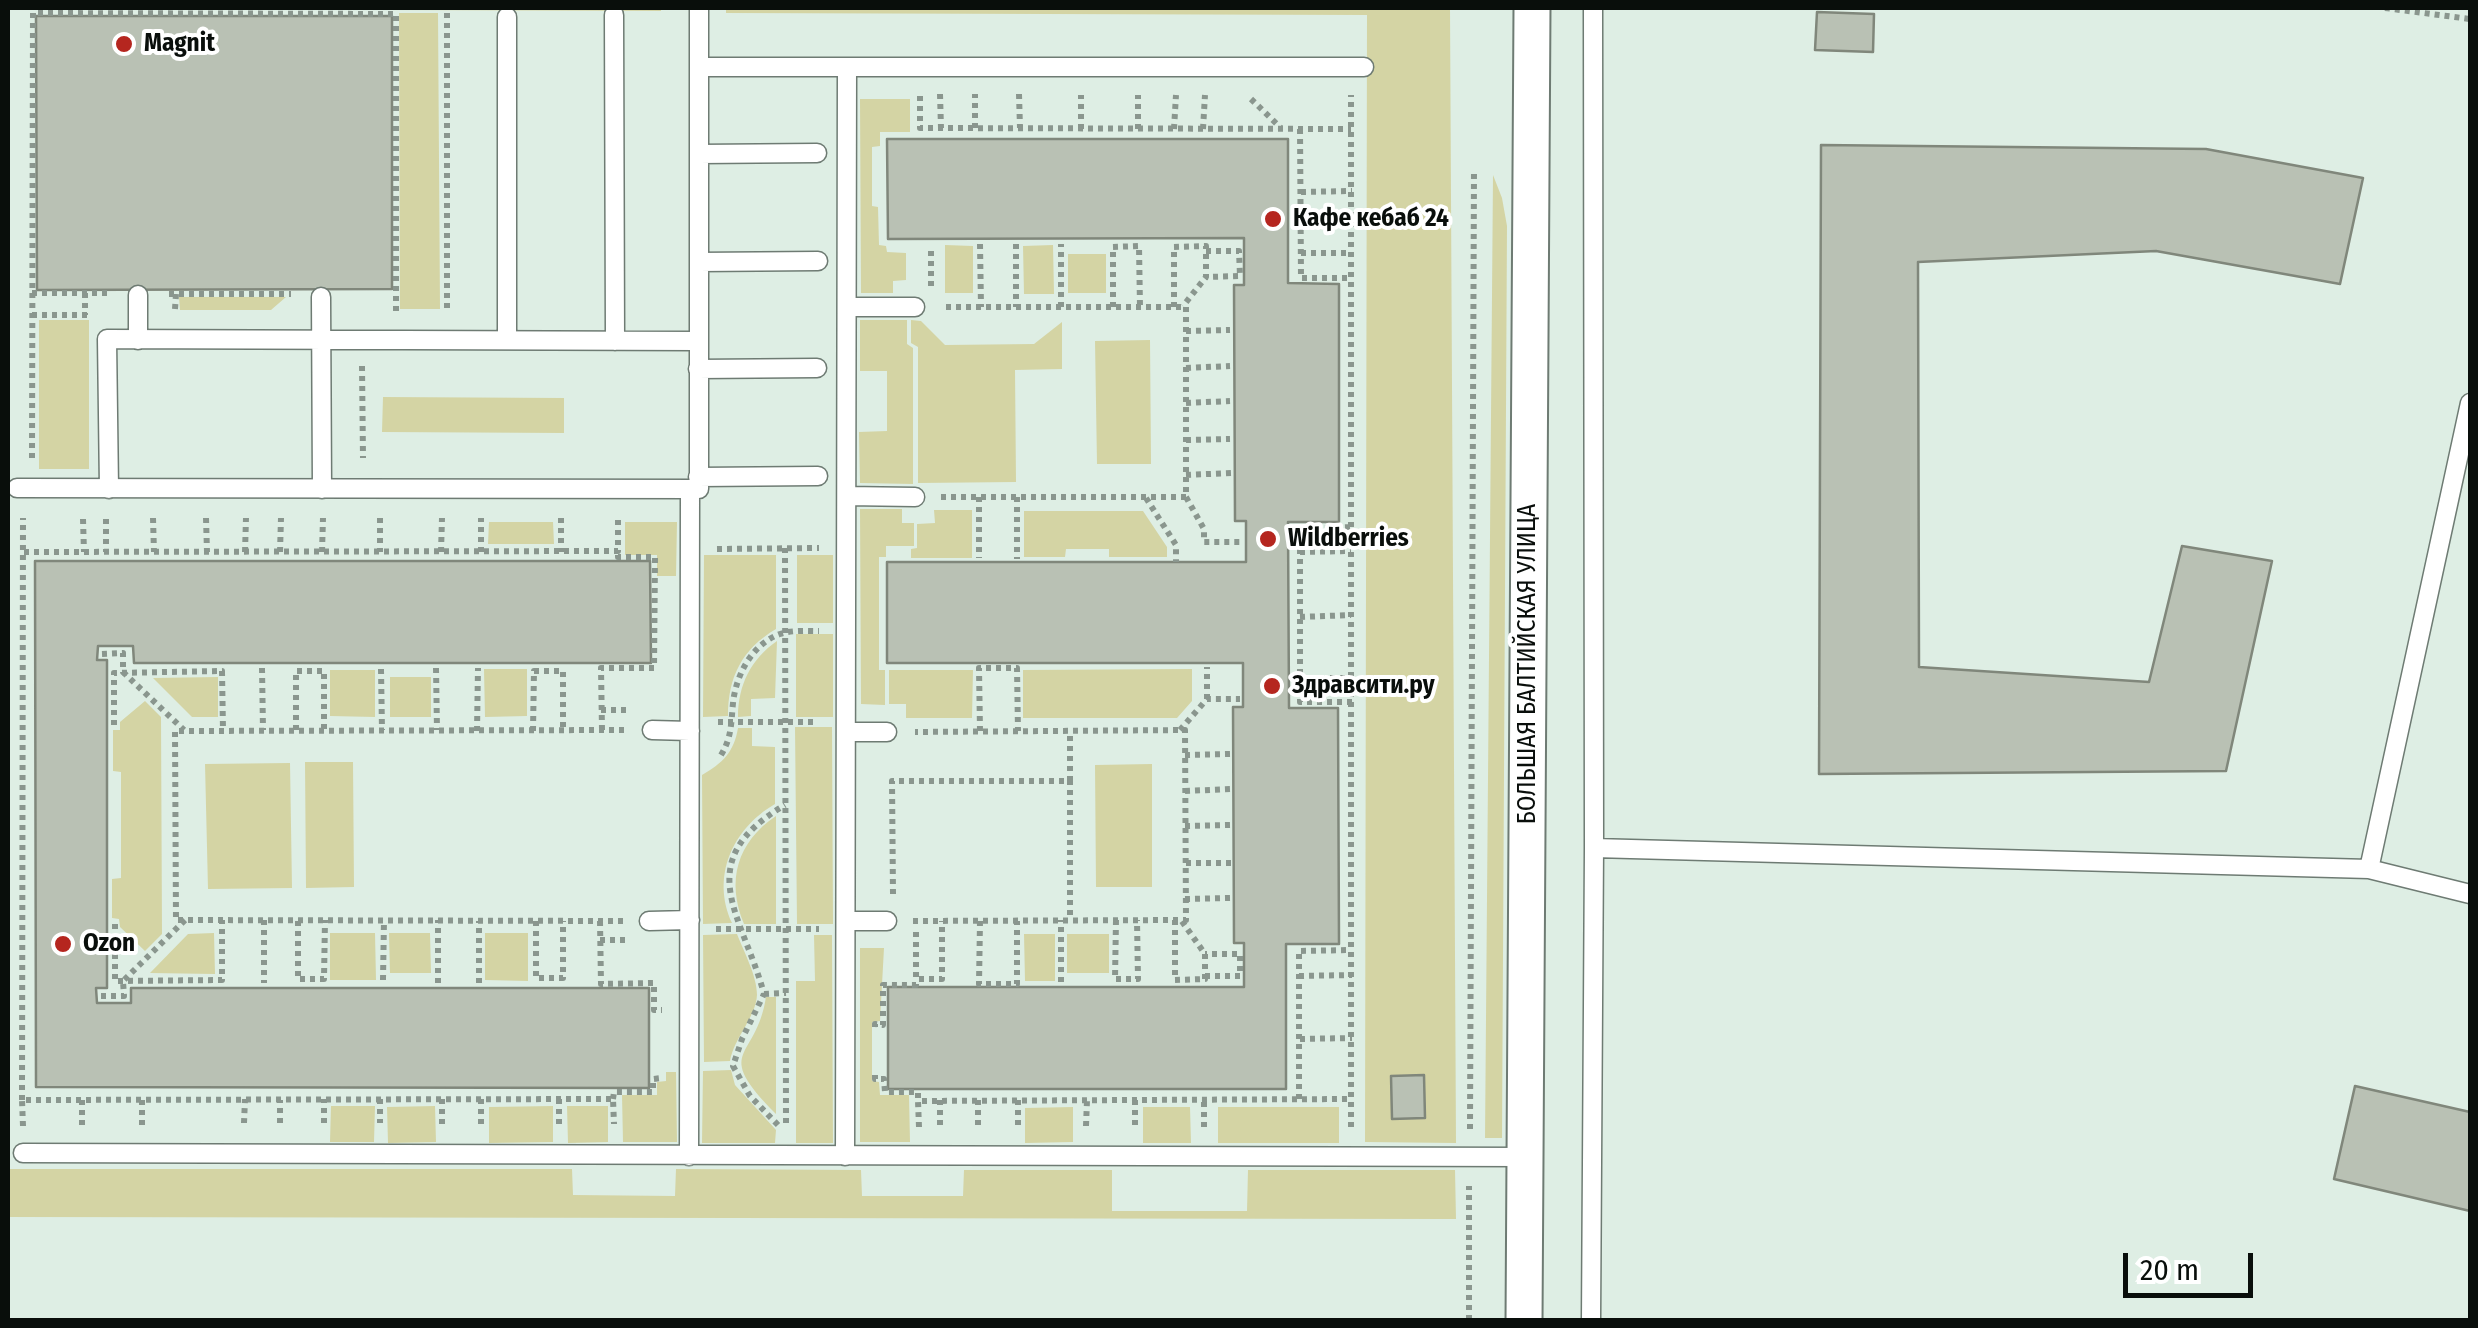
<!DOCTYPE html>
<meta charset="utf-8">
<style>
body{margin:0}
#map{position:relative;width:2478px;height:1328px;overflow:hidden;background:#deeee4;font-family:"Fira Sans Condensed",sans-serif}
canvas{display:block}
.frame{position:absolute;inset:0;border:10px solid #090e0b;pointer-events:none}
.scale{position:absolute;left:2123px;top:1253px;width:130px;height:45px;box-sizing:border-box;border:5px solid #090e0b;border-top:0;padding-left:12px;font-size:30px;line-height:35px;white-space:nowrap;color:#090e0b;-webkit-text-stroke:8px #fff;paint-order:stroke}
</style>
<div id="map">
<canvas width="2478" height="1328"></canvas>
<div class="frame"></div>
<div class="scale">20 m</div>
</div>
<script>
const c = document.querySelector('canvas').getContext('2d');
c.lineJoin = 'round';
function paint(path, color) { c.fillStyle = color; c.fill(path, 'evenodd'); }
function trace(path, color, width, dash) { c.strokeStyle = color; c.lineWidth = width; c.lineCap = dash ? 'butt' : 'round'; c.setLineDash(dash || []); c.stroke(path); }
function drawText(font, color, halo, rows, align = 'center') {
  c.font = font + ' "Fira Sans Condensed",sans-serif'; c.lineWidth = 8; c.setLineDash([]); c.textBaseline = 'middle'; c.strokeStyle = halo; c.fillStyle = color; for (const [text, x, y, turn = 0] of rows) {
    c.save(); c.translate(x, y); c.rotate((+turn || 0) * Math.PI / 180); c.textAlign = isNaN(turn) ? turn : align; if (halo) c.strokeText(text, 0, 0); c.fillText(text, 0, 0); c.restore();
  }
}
const green = new Path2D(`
 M389 8H661V11L389 10Z
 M726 8H1450L1456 1143 1365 1142 1367 15 726 13Z
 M399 13H438L440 309H400Z
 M860 99H910V132H880V146L872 147V206L878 207 879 245 886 246 887 252 906 253V280L893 281V293H861Z
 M1493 175 1502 198 1507 226 1502 1138H1485Z
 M945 245 973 246V293H945Z
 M1053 245 1054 294H1024L1023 246Z
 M1068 254H1106V293H1068Z
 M179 297H286L271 310H180Z
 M39 320H89V469H39Z
 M860 320H907V344L913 348V484L860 483 859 432 887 431V371H860Z
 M911 320 921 321 945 345 1034 344 1062 322V369L1015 370 1016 482 918 483V347L911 343Z
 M1150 340 1151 464H1097L1095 341Z
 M383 397 564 398V433L382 432Z
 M860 509H902V523H914V546H886V557H879V670H885V705L861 704Z
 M934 510H972V558H911V549L917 548V524L935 523Z
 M1024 511H1143L1167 547V557H1109V549H1066L1065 557H1024Z
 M489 522H553L554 544H488Z
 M625 522H677L676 576H657V555H625Z
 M704 555H776V629C742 649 728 677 728 716L703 717Z
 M797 555H833V623H797Z
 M796 634H833V717H796Z
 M777 641 775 698 751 699V716L738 717C738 685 751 659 777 641Z
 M484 669H527V716L485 717Z
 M1192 669V701L1177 718H1023V670Z
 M330 670H375V717L330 716Z
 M889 670H973L972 718H906V704H889Z
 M218 677V717H192L153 678Z
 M390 677H431V717H390Z
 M145 701 161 717 162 934 145 951 120 927 119 919 112 918V879L121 878V772L113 771V730H120V722Z
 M832 727 833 924H797L795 727Z
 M738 728H752V746L775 747V804C732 829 711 877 732 923L703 924 702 775C723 763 734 752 738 728Z
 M353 762 354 887 306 888 305 762Z
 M290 763 292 888 208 889 205 764Z
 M1152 764V887H1096L1095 765Z
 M776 816V924H744C726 881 737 842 776 816Z
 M214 933 215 974 150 973 188 934Z
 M330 933H375L376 980H330Z
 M389 933H430L431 973H390Z
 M485 933H528V981L485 980Z
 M737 934C744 952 757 976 757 995 756 1017 734 1038 730 1061L704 1062 703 935Z
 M1024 934H1055V981H1025Z
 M1067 934H1109V973H1067Z
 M814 935H832L833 1143H796V981H815Z
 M860 948H884L880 1021 872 1022V1081L879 1082 880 1095H909L910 1142H860Z
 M766 997H776V1114C711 1048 756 1062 766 997Z
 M731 1070 735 1085 776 1130 775 1143H702L703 1071Z
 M666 1072H676L677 1142H623L622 1095H657V1082L666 1081Z
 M331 1106H375L374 1142H330Z
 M435 1106 436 1142 388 1143 387 1107Z
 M553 1106V1142L489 1143V1107Z
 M608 1106V1142L568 1143 567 1106Z
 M1073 1107V1142L1025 1143V1108Z
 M1143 1107H1190L1191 1143H1143Z
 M1218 1107H1339V1143H1218Z
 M8 1169H572L573 1195 675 1196 676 1169 861 1170 862 1196H963L964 1170H1112V1211H1247L1248 1170H1455L1456 1219 8 1217Z`);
const building = new Path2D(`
 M1817 12 1874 14 1873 52 1815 50Z
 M36 16H392V289L37 290Z
 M887 139H1288V283L1339 284V522H1288L1289 708H1338L1339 944H1286V1089H888V987H1244V943H1234L1233 707H1243V663H887V562H1246V521H1235L1234 285H1244V238L888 239Z
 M1821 145 2206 149 2363 178 2340 284 2156 251 1918 262 1919 667 2149 682 2182 546 2272 561 2226 771 1819 774Z
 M35 561H650L651 663H134L133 646H98L97 660H107V988H96L97 1003H131V988H649V1088L36 1087Z
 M1424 1075 1425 1118 1392 1119 1391 1076Z
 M2355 1086 2470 1112V1211L2334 1179Z`);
const path = new Path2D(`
 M2385 8 2470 19
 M447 13V312
 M940 94 941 128
 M1019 94 1020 128
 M920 96V128L1351 129
 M1251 99 1281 128
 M975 128V94
 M1081 129V95
 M1138 129V95
 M1174 129 1176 95
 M1203 129 1205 95
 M1300 129 1301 278H1351
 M1301 192 1352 191
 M980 244 981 307
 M1016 244V307
 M1206 251H1239L1240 276 1206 277
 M1301 253H1351
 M931 286V246
 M32 293H112
 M85 293V315
 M169 294H291
 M1061 307V244
 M1113 307V247L1139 246 1140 307
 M1174 307V247L1206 246V277L1183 306
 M175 309 176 294
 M32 315H91
 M1186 331 1230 330
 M362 366 363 458
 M1186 368 1230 366
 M1186 403 1230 401
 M1186 440 1230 439
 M32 458 33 13 396 14V313
 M1186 475 1231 473
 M941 497H1186V307H944
 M979 497V558
 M1017 497V559
 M1186 497 1204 529V542H1241
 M1146 498 1176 545V562
 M153 518 154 552
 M206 518 207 552
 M380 518V552
 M561 518V552
 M83 519 84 552
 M106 519V552
 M785 548 786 1125
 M717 549 819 548
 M24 552 618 551V517
 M245 552 246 518
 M280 552 281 518
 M322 552 323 518
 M441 552 442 518
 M481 552V518
 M1300 552 1351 551
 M1300 617 1351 615
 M102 654 123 653V672L184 730
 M262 668 263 730
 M436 668 437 730
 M381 669 382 730
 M1300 678H1351
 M1207 699V667
 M1352 702H1300V529L1352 527
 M601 710H630
 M718 722H815
 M114 725V673L222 671 223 730
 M296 730V671H324V730
 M602 730 601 668H654L655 557H618V551
 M1180 730 1207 699H1240
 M477 731 478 668
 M533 731 534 671H563V730
 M980 731 979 668H1017L1018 731
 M721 755C732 737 731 723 733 703 736 675 752 644 780 634 791 630 807 631 819 631
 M1185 755 1230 754
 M1070 781V731
 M1185 791 1231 789
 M1185 826 1230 825
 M1186 863H1231
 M893 894 892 781H1070V920
 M1185 899 1230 898
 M264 920V983
 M1116 920 1115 979H1138L1137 920
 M1175 920V980L1205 979V954L1181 920
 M298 921V979H324L325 920
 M536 921V978H563V921
 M600 921 601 984 654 983V1010H662
 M623 921 176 920 175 731 627 730
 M913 921 1186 920 1185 730 915 732
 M980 921 979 984H1017V921
 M115 924V981L222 980V920
 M716 929H819
 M916 932V979H942V921
 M600 940H628
 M1205 976H1240V954H1205
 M1299 976 1352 975
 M383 980 384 920
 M1061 982V920
 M438 983V920
 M479 983V921
 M764 994 786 993
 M101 996H124L123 981 185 920
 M875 1027V1024L883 1025V985H916V979
 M1300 1039 1352 1038
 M875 1075V1079H884L885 1092H918V1101
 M380 1099V1123
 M559 1099V1124
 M613 1099 614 1092H653V1079L662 1078
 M1299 1099V951L1351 950
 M22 1100 23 518
 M82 1100V1127
 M142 1100V1127
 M940 1100V1126
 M978 1100V1126
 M1018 1100V1126
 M1135 1100V1126
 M244 1123 245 1099
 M280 1123V1100
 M324 1123V1099
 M442 1124V1099
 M481 1124V1099
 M778 1125 750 1096 733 1066 742 1039 764 994C743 915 688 862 785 805
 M23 1126 22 1100 613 1099 614 1124
 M1086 1126 1087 1100
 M919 1127 918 1101 1351 1099
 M1204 1127V1100
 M1351 1127V95
 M1470 1129 1474 170
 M1469 1320V1186`);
const service = new Path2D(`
 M1593 8 1594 848 2369 869 2470 894
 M614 15 615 341
 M507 17V340
 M699 67H1364
 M699 154 817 153
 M699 262 818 261
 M321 297 322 489
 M847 307H915
 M138 340V295
 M698 369 817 368
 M698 477 818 476
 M17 488 699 489V8
 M109 489 107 339 698 341
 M847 496 915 497
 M652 730 690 731
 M846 732H887
 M2369 869 2470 403
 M649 921 690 920
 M846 921H887
 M23 1153 1525 1157
 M689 1156 690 489
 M845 1156 847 67
 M1591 1320 1594 848`);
const minor = new Path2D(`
 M1524 1320 1532 8`);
const markers = [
 [124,44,10,"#b5261f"],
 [1273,219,10,"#b5261f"],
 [1268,539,10,"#b5261f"],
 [1272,686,10,"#b5261f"],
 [63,944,10,"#b5261f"]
];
const poiNames = [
 ["Magnit",144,44],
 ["Кафе кебаб 24",1293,219],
 ["Wildberries",1288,539],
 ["Здравсити.ру",1292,686],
 ["Ozon",83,944]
];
const streetNames = [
 ["БОЛЬШАЯ БАЛТИЙСКАЯ УЛИЦА",1528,664,-90]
];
paint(green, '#d4d4a4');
paint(building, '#b9c1b4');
trace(building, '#80877b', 2.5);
trace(service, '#6e7b73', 21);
trace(minor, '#6e7b73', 39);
trace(path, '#8a968e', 6, [5, 5]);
trace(service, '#fff', 18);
trace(minor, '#fff', 35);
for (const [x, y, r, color] of markers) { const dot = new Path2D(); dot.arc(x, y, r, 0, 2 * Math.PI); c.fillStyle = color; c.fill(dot); trace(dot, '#fff', 4); }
drawText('bold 25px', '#090e0b', '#fff', poiNames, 'left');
drawText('25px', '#090e0b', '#fff', streetNames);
</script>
